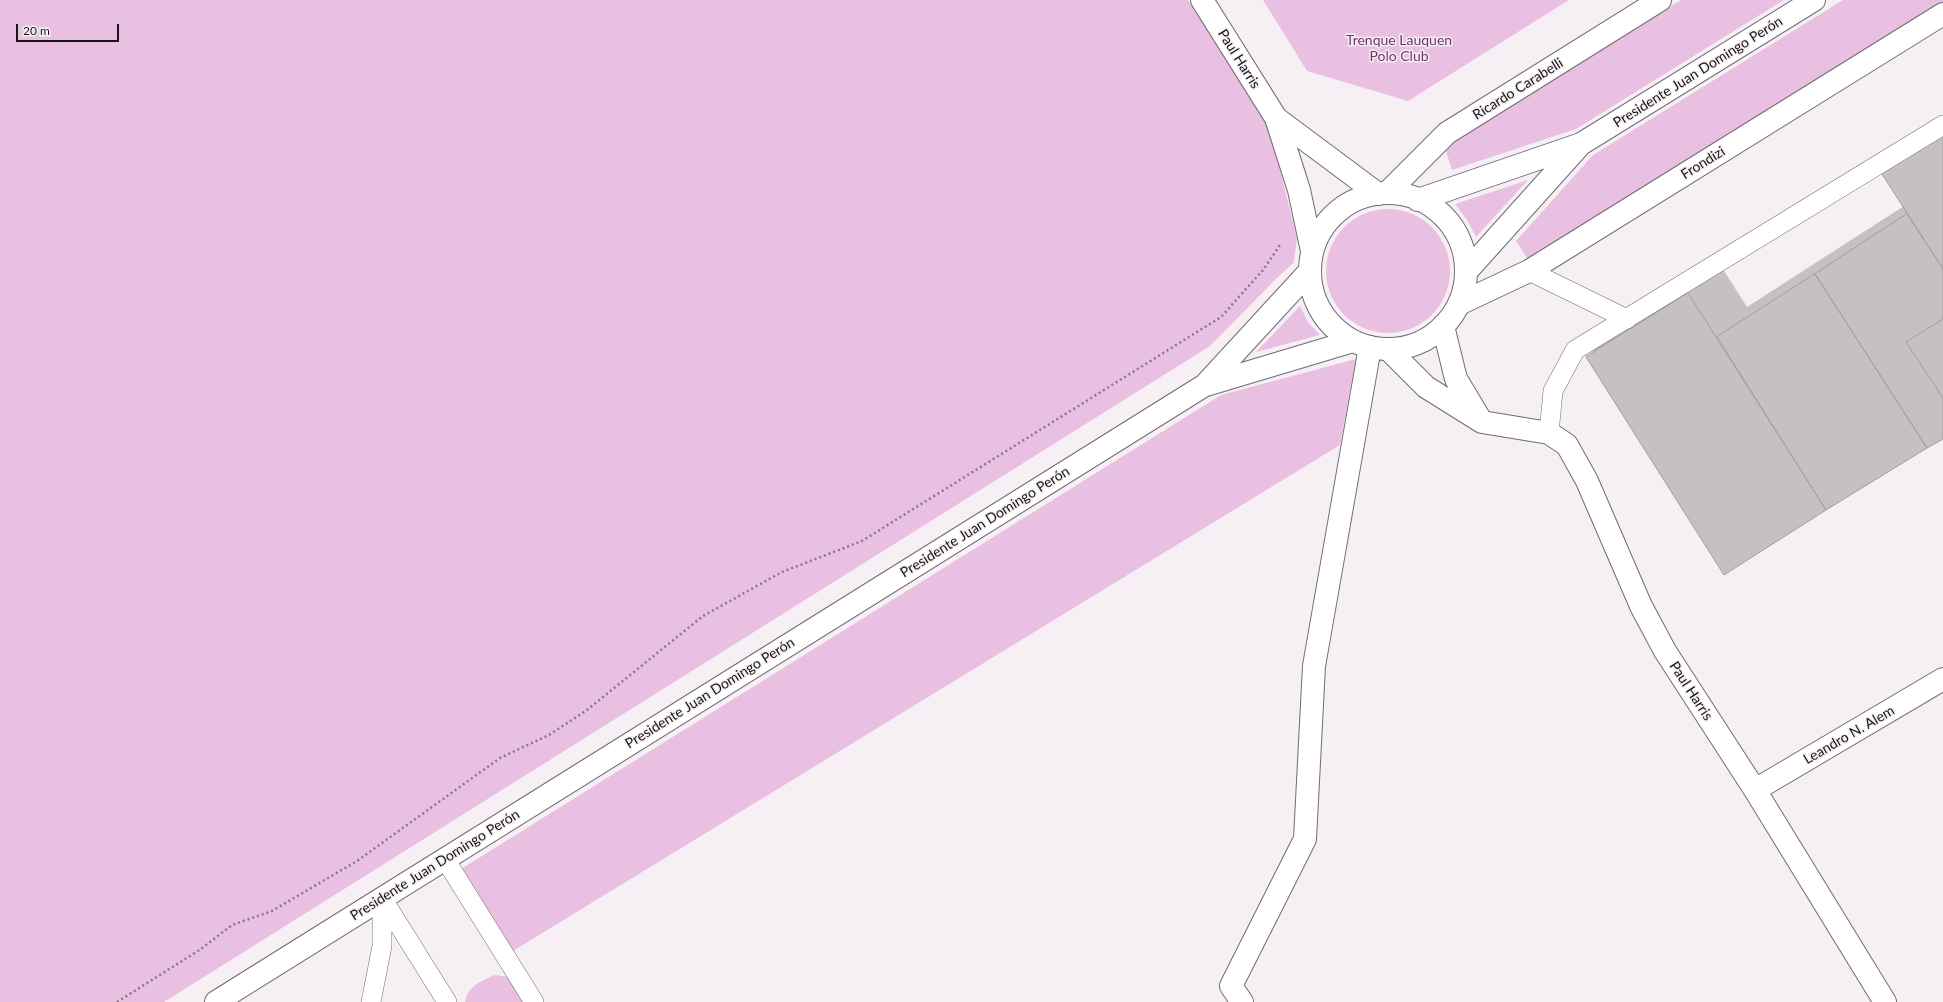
<!DOCTYPE html>
<meta charset="utf-8">
<style>
body{margin:0}
#map{position:relative;width:1943px;height:1002px;overflow:hidden;background:#f6f0f5;font-family:Lato,sans-serif}
canvas{display:block}
.scale{position:absolute;left:16px;top:24px;width:103px;height:18px;box-sizing:border-box;border:2px solid #171516;border-top:0;padding-left:5px;font-size:12px;line-height:14px;white-space:nowrap;color:#171516;-webkit-text-stroke:3px #f6f0f5;paint-order:stroke}
</style>
<div id="map">
<canvas width="1943" height="1002"></canvas>
<div class="scale">20 m</div>
</div>
<script>
const c = document.querySelector('canvas').getContext('2d');
c.lineJoin = 'round';
function paint(path, color) { c.fillStyle = color; c.fill(path, 'evenodd'); }
function trace(path, color, width, dash) { c.strokeStyle = color; c.lineWidth = width; c.lineCap = dash ? 'butt' : 'round'; c.setLineDash(dash || []); c.stroke(path); }
function drawText(font, color, halo, rows, align = 'center') {
  c.font = font + ' Lato,sans-serif'; c.lineWidth = 3; c.setLineDash([]); c.textBaseline = 'middle'; c.strokeStyle = halo; c.fillStyle = color; for (const [text, x, y, turn = 0] of rows) {
    c.save(); c.translate(x, y); c.rotate((+turn || 0) * Math.PI / 180); c.textAlign = isNaN(turn) ? turn : align; if (halo) c.strokeText(text, 0, 0); c.fillText(text, 0, 0); c.restore();
  }
}
const green = new Path2D(`
 M0 0H1188L1270 130 1297 238 1294 262 1276 279 1210 346 164 1002H0Z
 M1263 0H1569L1408 101 1307 71Z
 M1681 0H1784L1576 129 1452 170 1445 148 1456 140Z
 M1843 0H1943V3L1529 261 1516 241 1593 155Z
 M1528 180 1476 237 1467 220 1455 204Z
 M1326 271a62 62 0 1 1 124 0a62 62 0 1 1-124 0Z
 M1300 306 1308 322 1320 335 1256 352Z
 M1356 359 1340 445 513 951 461 869 1221 395Z
 M495 975 510 977 526 1002H465C468 986 481 981 495 975Z`);
const shadow = new Path2D(`
 M1943 126V438L1724 573 1587 357 1618 327 1719 263 1747 307 1904 206 1884 174 1914 144Z`);
const building = new Path2D(`
 M1943 136V269L1882 174Z
 M1907 214 1943 269V319L1906 342 1943 398V439L1927 448 1815 274Z
 M1815 274 1927 448 1826 510 1717 337Z
 M1688 293 1826 510 1724 575 1586 357Z`);
const path = new Path2D(`
 M117 1002 201 949 232 925 272 911 357 861 500 758 549 735 587 710 703 616 782 572 862 541 1221 317 1263 270 1280 245`);
const service = new Path2D(`
 M1529 271 1627 319
 M1549 433 1553 391 1575 350 1943 125
 M445 859 534 1002
 M382 898 447 1002
 M371 1002 382 946V898`);
const minor = new Path2D(`
 M1202 0 1276 118 1299 190 1312 251
 M1276 118 1378 194
 M1387 193 1447 133 1660 0
 M1459 304 1529 271 1943 14
 M1443 326 1456 379 1480 419
 M1388 349 1426 387 1482 422 1549 433 1567 445 1587 481 1641 606 1665 651 1755 790 1885 1002
 M1755 790 1943 679
 M1242 1002 1231 986 1305 839 1314 666 1370 347`);
const secondary = new Path2D(`
 M1310 271a78 78 0 1 1 156 0a78 78 0 1 1-156 0Z
 M1418 200 1581 144 1814 0
 M1466 272 1580 145
 M1206 385 1353 341
 M216 1002 1205 385 1309 272`);
const parkNames = [
 ["Trenque Lauquen",1399,40],
 ["Polo Club",1399,56]
];
const streetNames = [
 ["Paul Harris",1239,59,58],
 ["Presidente Juan Domingo Perón",1698,72,-32],
 ["Ricardo Carabelli",1518,89,-32],
 ["Frondizi",1703,163,-32],
 ["Presidente Juan Domingo Perón",985,522,-32],
 ["Paul Harris",1691,691,57],
 ["Presidente Juan Domingo Perón",710,693,-32],
 ["Leandro N. Alem",1849,735,-30],
 ["Presidente Juan Domingo Perón",435,865,-32]
];
paint(green, '#eac0e2');
paint(shadow, '#0003');
paint(building, '#c5c0c4');
trace(building, '#a29da1', 1);
trace(service, '#716c6f', 20);
trace(minor, '#716c6f', 24);
trace(secondary, '#716c6f', 24);
trace(path, '#807c7f', 2.5, [2, 3]);
trace(service, '#fff', 19);
trace(minor, '#fff', 22);
trace(secondary, '#fff', 22);
drawText('14px', '#6c3664', '#f6f0f5', parkNames);
drawText('14px', '#171516', '#f6f0f5', streetNames);
</script>
